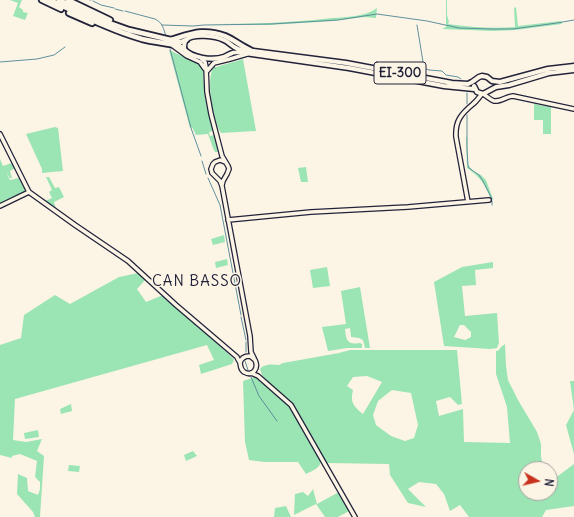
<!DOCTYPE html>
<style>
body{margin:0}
#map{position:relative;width:574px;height:517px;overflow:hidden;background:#fcf5e5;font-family:Delius,sans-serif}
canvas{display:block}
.north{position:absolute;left:518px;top:461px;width:40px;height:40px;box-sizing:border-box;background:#fcf5e5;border:1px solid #a5a1a1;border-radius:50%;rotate:98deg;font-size:11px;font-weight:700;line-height:16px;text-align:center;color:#22223b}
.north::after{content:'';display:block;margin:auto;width:14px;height:18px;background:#c8321e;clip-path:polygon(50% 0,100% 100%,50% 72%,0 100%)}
</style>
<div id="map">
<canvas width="574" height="517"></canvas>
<div class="north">N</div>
</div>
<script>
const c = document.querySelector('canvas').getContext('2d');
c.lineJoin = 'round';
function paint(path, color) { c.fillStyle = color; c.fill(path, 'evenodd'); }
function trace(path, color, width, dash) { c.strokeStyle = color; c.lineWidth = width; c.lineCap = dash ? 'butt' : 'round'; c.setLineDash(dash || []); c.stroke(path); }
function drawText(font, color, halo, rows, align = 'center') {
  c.font = font + ' Delius,sans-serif'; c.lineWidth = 3; c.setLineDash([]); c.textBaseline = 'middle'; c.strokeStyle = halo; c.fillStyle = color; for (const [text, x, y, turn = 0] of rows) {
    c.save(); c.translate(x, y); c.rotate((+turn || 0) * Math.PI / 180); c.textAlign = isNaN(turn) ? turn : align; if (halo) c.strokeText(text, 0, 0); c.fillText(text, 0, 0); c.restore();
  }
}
const green = new Path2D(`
 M10 0H22L19 7 23 10V12L28 13 25 20 13 16 18 3Z
 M446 0H447V15L449 22 448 24C470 27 493 29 515 27L514 8 516 7 518 26 561 21 562 24 515 30 493 31 442 29 446 27Z
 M377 8 376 18 364 17 333 21 269 25H235L205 24C248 24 290 23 332 18 346 17 365 17 377 8Z
 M169 50 199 64 201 67 203 71 205 98 213 131 209 132 210 136 214 135 218 152H215L213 148 208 134 196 135 192 127 190 128Z
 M243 59 256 131 221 133C214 123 210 97 210 84 210 79 211 74 212 69 222 64 233 63 243 59Z
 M534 104 551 107V134H543V120H534Z
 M55 127 58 128 63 171 42 173V169L26 134Z
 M466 137H467L468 165 473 171 481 175 486 180 493 199H491C484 183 481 178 467 168Z
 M0 159 3 166 12 163 15 168 10 171 12 178H10L6 172 10 180 19 178 26 192 0 204Z
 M306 167 308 182H301L298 168Z
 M49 177 55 188 59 187 64 197 54 202 56 209 45 201 52 198 49 192 52 190 46 177Z
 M224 235 225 242 213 245 211 239Z
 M227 259 228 265 216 268 215 262Z
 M493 262V268L475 270 476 285 462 286 465 316 497 313 499 343 497 348 490 349 444 346 434 282 462 267ZM460 325H464L471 332V337L465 340 454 337Z
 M327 267 330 286 313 288 310 270Z
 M138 273 146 279 137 289 146 302 163 295 233 358 234 360 232 364 201 374 199 365 214 360 207 345 15 399 13 440 26 442 42 439 37 451 44 456 40 517H35L33 512 17 494 18 474 27 478 28 491 38 495 40 489V482L35 477 37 461 20 454 12 456V458L0 455V345L21 338 24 315 55 295 70 304 119 277Z
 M360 287 370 348H365L363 340 359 338 351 337 350 328 345 329C346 341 348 345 360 343L362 344V348H347L328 351 322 327 346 324 341 291Z
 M505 344 506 366 508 380 518 400 537 432 541 444V457L544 469H526V493H550V482L574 464V454L566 425 574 410 570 381H574V506L546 510 542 517H469L460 505 450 511 444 494 436 484 419 482 408 489 426 507 408 503 390 475 389 464 326 463 292 404 272 386 262 375 260 369C264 364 272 364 279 365L283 363 339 353 350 350H457L462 404 458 405 450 397 436 401 439 416 463 409 464 442 510 443 507 407 496 374V351H498L501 347ZM367 376 382 382 363 414C353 406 350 402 353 390L347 386 353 377ZM392 390 411 393 418 425 414 438 405 441 391 436 376 425 373 415 378 401Z
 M255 377 265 384 289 405 321 460C321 468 312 471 306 474L298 462H264L249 460 245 442 243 381Z
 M71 404 72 411 61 414 60 409Z
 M38 430 39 437 25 439 24 433Z
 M193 451 197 456 186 461 184 455Z
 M69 465 80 466 79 472 68 471Z
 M313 489 317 504 339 492 349 511 338 517H325L316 504 294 515 295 494 303 492 308 496Z
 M286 506 291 517H274L275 508Z`);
const stream = new Path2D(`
 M90 0H91
 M93 1 101 5 114 8
 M115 9 123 11
 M125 11 155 19C163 23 163 28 166 36
 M162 25 193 26 204 25 271 24 338 20 377 14 427 21 459 28 491 29H513L557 23 574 20
 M417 25 424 68 429 70 442 71 446 75 458 77 461 79
 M170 49 191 128 201 156
 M0 62 37 59 54 55 65 47
 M214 66 215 68
 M467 93V104
 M467 115V149L468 165 469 168 479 175 483 181 492 199
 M202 161 206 174
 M208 178 220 205 241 315
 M492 201V205
 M241 317 246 340
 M246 352V342
 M245 361 248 370
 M251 377 259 396 277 421`);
const secondary = new Path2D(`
 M172 45 187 56 200 62 205 69
 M201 58 205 62 206 67 207 92 211 114 222 156 228 166 229 169 227 174 223 181 222 185
 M207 71 214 63 230 59 247 54
 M483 94C487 96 490 100 494 101 501 102 507 96 513 96L574 109
 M0 134 29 192 75 225 128 261 176 305 237 357C237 358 240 362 240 363 241 367 240 369 244 372 253 377 259 368 255 360L250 356C245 356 241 358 240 363
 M225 162 220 160 215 162 213 164 211 169 212 173 220 181 222 186 250 336 251 352 254 358
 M468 202 456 137C455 121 461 114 473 104 477 101 479 97 482 94
 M0 206 29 192
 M228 220 311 212 408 207 489 200
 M251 373 258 376 291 405 355 517`);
const primary = new Path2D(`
 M474 86 477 92 483 94 496 87 509 85 549 73 574 70
 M474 89 444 86 349 68 238 52C230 52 230 55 224 57 213 61 191 58 184 49 184 46 184 42 186 40 193 33 216 36 224 40 229 42 232 47 238 49L346 63 452 83 468 84 472 82 479 77 482 76 487 77 492 81 500 82 548 69 574 66`);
const highway = new Path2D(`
 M42 0 61 9
 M50 0C80 14 110 30 142 39 154 42 167 43 179 46L184 49
 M59 0 104 21 129 30 175 41 181 42 186 40
 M68 0 110 20
 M69 13 92 23
 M170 40C191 34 203 28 225 36 234 40 241 46 250 50`);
const shields = [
 [400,73,52]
];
const shieldNames = [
 ["EI-300",400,73]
];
const neighbourhoodNames = [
 ["CAN BASSO",197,282]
];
paint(green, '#9be4b3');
trace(stream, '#5f8f9d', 1);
trace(secondary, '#22223b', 6);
trace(primary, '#22223b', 7);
trace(highway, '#22223b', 8);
trace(secondary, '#fcf5e5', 3.5);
trace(primary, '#fcf5e5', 4);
trace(highway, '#fcf5e5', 4.5);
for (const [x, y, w] of shields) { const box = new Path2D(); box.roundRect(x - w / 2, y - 11, w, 22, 3); c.fillStyle = '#fcf5e5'; c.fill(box); trace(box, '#22223b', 1); }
drawText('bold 13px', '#22223b', null, shieldNames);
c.letterSpacing = '1px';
drawText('15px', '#22223b', '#fcf5e5', neighbourhoodNames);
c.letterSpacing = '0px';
</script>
